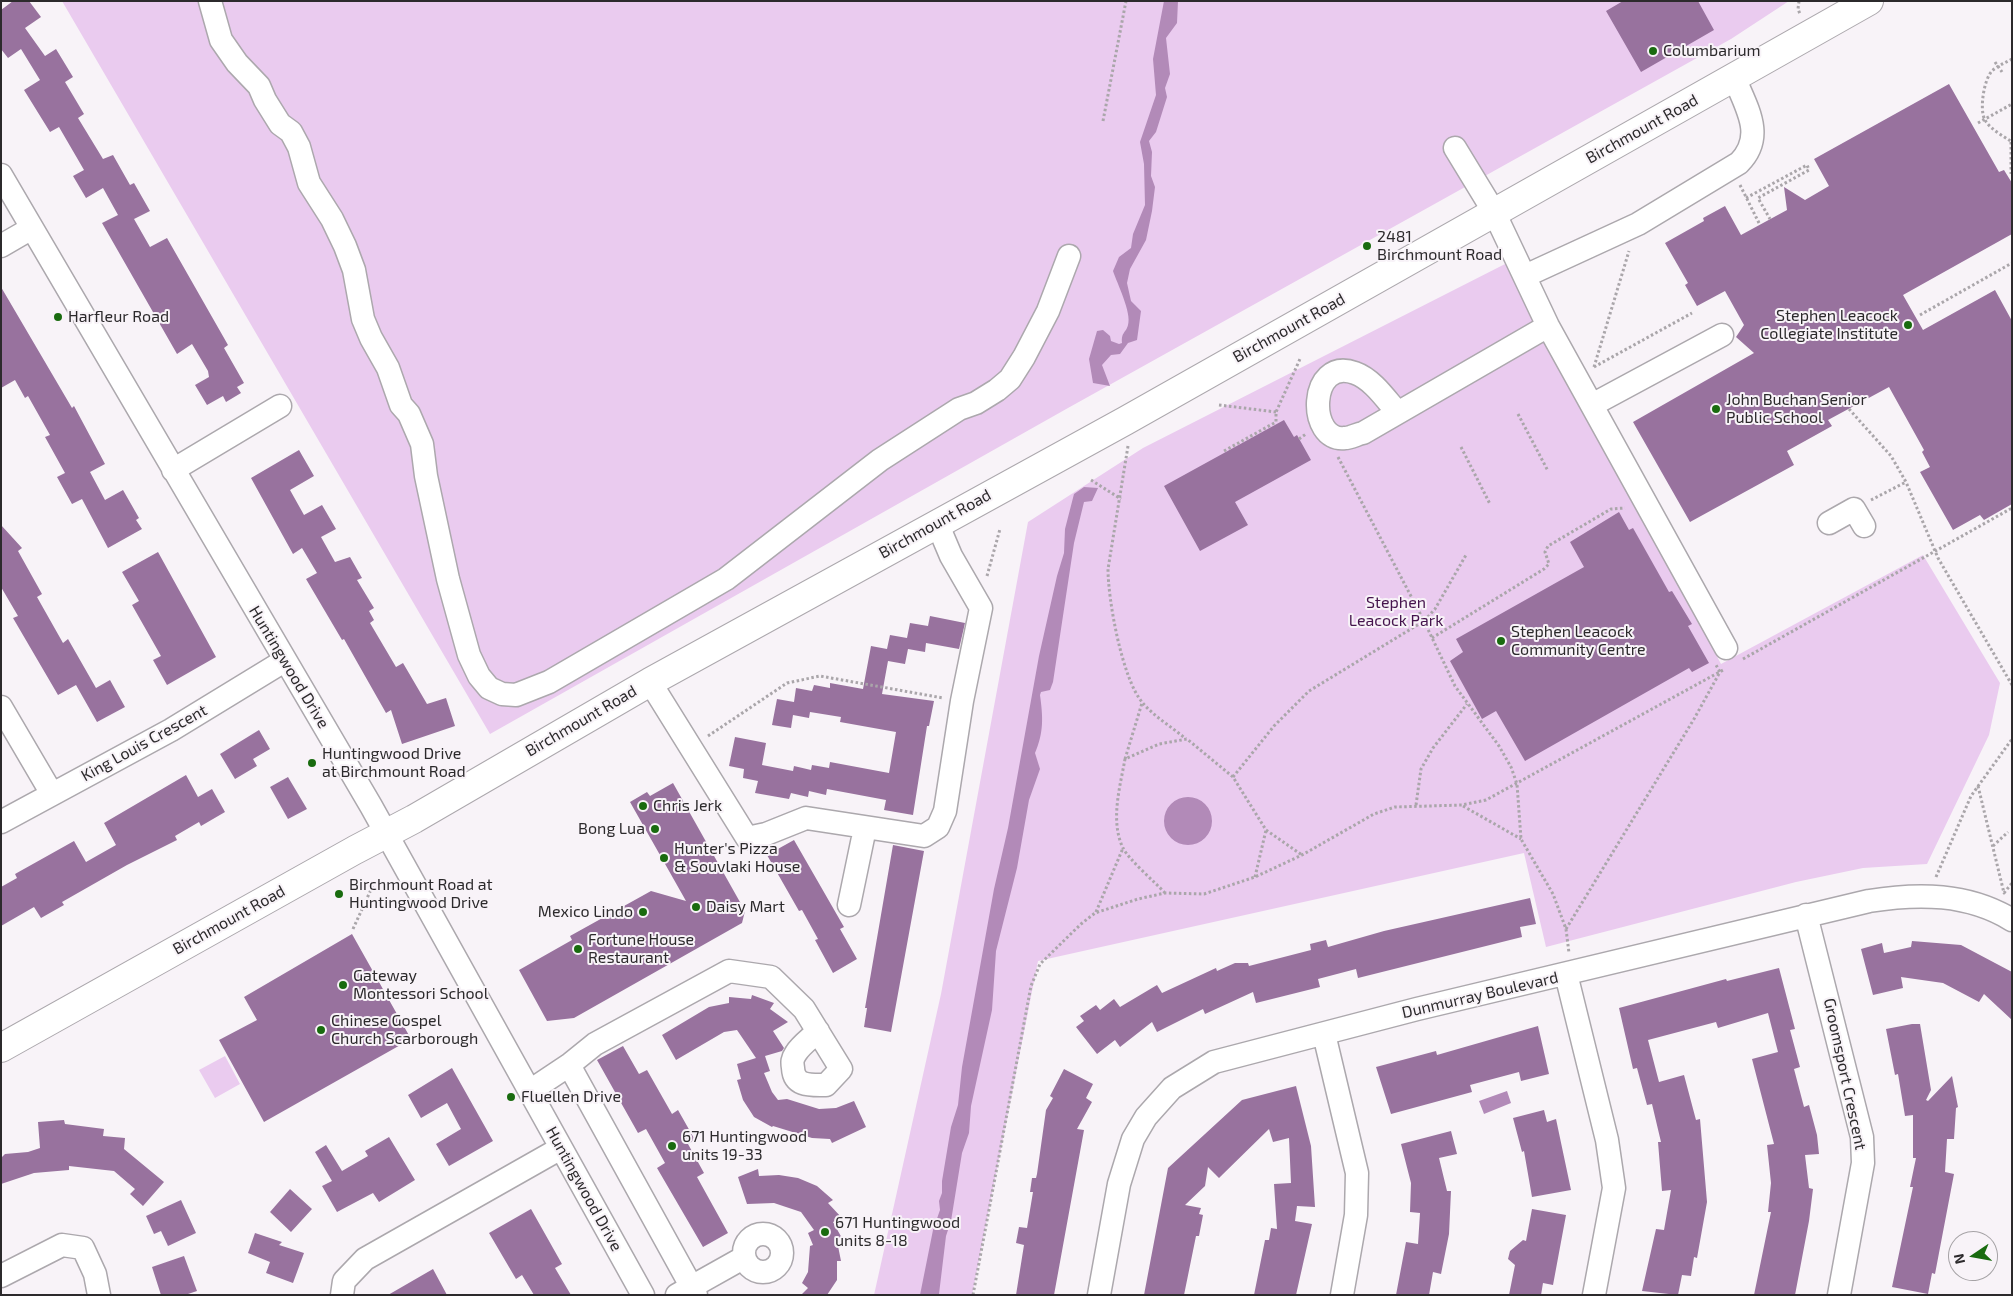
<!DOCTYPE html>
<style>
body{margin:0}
#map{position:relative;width:2013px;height:1296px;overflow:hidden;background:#f8f3f8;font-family:"Exo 2",sans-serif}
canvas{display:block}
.frame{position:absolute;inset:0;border:2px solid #2c2a2c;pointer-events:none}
.north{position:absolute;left:1948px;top:1231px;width:50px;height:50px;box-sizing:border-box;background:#f8f3f8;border:1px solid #a6a3a6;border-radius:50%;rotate:258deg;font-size:14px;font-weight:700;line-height:20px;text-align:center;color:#2c2a2c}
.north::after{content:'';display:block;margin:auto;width:18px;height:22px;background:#196b0f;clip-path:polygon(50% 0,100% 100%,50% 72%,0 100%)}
</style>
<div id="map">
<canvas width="2013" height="1296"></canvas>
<div class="frame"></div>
<div class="north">N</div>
</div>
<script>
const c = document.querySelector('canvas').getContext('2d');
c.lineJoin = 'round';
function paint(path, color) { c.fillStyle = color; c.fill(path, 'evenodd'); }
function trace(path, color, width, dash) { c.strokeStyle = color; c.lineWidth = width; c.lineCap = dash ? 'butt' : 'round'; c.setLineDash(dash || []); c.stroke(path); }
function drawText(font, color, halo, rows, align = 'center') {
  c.font = font + ' "Exo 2",sans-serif'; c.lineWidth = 4; c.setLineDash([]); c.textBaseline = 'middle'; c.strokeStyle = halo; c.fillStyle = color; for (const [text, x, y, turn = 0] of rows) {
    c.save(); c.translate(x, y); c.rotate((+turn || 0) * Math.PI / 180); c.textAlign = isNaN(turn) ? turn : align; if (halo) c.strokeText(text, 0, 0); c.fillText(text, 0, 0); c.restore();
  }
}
const green = new Path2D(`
 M62 1H1789L1731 39 1068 408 490 734Z
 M1507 263 1721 664 1923 555 2000 683 1989 735 1927 864 1863 868 1796 882 1546 947 1524 853 1038 961 972 1295H874L941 994 1028 522 1143 448Z
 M225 1056 240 1084 215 1098 199 1070Z`);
const water = new Path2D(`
 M1164 1H1178L1177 23 1166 38 1170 74 1165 88 1167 97 1156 132 1149 141 1152 152 1151 176 1155 187 1152 211 1146 240 1130 269 1127 283 1131 301 1141 311 1137 340 1128 343 1120 354 1111 355 1102 365 1110 386 1093 383 1089 359 1097 331 1103 330 1110 336 1111 341 1119 344 1122 343C1121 332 1126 333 1128 325 1132 313 1117 283 1113 271L1119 257 1131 248 1133 234 1145 205 1144 164 1140 142 1156 95 1153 59Z
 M1084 487 1098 488 1092 501 1084 502 1074 543 1053 682 1050 690 1041 692 1040 695C1043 717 1044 732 1035 753L1040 769 1029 800 1017 868 996 951 992 1010 971 1106 969 1133 962 1153 951 1221 946 1236 939 1294 920 1295 933 1230 940 1210 939 1201 942 1193V1181L951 1127 958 1105 962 1067 994 889 1008 828 1039 656 1057 576 1064 553 1065 529 1074 494Z
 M1164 821a24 24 0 1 1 48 0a24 24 0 1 1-48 0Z
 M1507 1091 1511 1103 1484 1114 1479 1101Z`);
const building = new Path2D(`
 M13 1H29L41 17 25 28 45 56 56 49 73 77 65 82 84 114 78 118 103 159 113 155 130 185 134 183 150 211 134 219 150 247 167 238 228 345 224 348 244 383 237 387 241 393 226 402 223 396 207 405 195 385 209 377 208 371 192 344 177 354 102 223 118 215 103 188 86 198 73 176 84 170 59 127 50 132 24 90 40 80 21 49 8 58 1 49V10Z
 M1623 1H1698L1714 30 1641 72 1606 11Z
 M1949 84 1999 172 2004 170 2012 183V234L1903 295 1923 330 1995 290 2012 321V504L1984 520 1980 515 1953 530 1920 472 1930 467 1922 452 1924 450 1889 387 1828 420 1832 426 1787 451 1794 465 1690 522 1633 422 1754 353 1736 337 1744 325 1725 291 1697 306 1685 285 1688 283 1665 243 1704 221 1703 218 1725 206 1741 235 1787 210 1784 187 1805 200 1829 186 1814 159Z
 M1 287 72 408 74 406 105 464 90 472 105 500 123 490 139 518 136 520 142 529 108 548 82 499 72 504 57 477 65 473 45 437 50 435 28 396 25 398 15 380 1 388Z
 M1284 420 1294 437 1297 435 1311 460 1235 502 1248 525 1200 551 1164 486Z
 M299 450 314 476 290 490 304 515 322 505 336 529 321 537 335 562 350 557 362 578 357 580 374 608 369 611 374 620 370 623 396 667 403 663 427 704 446 698 455 726 402 744 391 710 386 713 344 639 342 640 306 579 317 573 302 548 293 554 251 478Z
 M1619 512 1629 530 1633 528 1669 592 1672 591 1692 624 1688 626 1709 663 1692 672 1689 668 1525 761 1496 711 1482 719 1450 661 1463 652 1456 639 1584 567 1570 542Z
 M1 525 22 548 18 551 42 594 37 597 63 643 68 639 96 688 110 680 125 707 97 722 76 685 58 695 13 618 18 616 1 587Z
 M158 552 216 657 167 685 153 660 161 656 132 605 139 601 122 572Z
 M930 616 965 623 959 649 926 643 925 652 908 649 905 664 888 661 882 694 934 701 929 726H927L913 815 884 810 886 800 827 789 826 795 809 791 808 797 791 793 789 799 755 793 758 781 743 778 744 769 729 766 735 737 766 743 762 765 793 771 794 766 811 770 812 765 829 768 830 762 889 773 896 732 840 722 841 717 810 712 809 718 793 715 791 728 772 725 777 699 794 702 796 688 812 691 814 685 830 688V683L863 689 871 646 887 649 890 635 907 638 910 623 928 626Z
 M259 730 270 749 253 759 257 766 235 779 220 754Z
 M186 775 198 797 212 789 225 812 201 826 199 822 175 836 177 840 127 865 62 902 64 905 41 918 34 907 1 926V887L17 878 15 874 74 841 86 862 116 845 104 823Z
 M288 777 307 809 288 819 270 787Z
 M673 783 745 911 742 923 574 1018 547 1021 519 970 572 940 570 936 651 891 686 901 630 802 647 792 650 796Z
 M794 840 844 927 840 929 857 959 833 973 815 940 818 939 802 910 799 911 767 855Z
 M893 845 924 851 891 1032 864 1027 867 1008H865Z
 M1530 898 1536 924 1520 927 1522 937 1358 978 1356 969 1318 979 1320 987 1256 1003 1253 992 1205 1014 1203 1009 1157 1032 1152 1022 1120 1047 1115 1040 1097 1054 1076 1027 1084 1021 1080 1016 1096 1005 1100 1010 1114 999 1120 1007 1157 985 1162 993 1216 968 1217 971 1235 963H1248L1249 966 1311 950 1310 944 1326 940 1328 947 1384 931Z
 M352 934 411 1039 264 1122 219 1040 257 1020 244 997Z
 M1912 941 1961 945 2012 972V1020L1984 994 1979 1002 1943 983 1901 977 1903 988 1873 995 1861 949 1882 943 1884 953 1911 947Z
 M1779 968 1795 1029 1790 1030 1800 1067 1794 1069 1804 1107 1809 1105 1817 1135 1819 1154 1805 1155 1809 1188 1813 1189 1809 1221 1795 1295H1754L1771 1212H1768L1771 1183 1767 1145 1774 1144 1752 1059 1778 1052 1768 1013 1718 1028 1716 1022 1648 1040 1659 1082 1684 1075 1696 1120 1700 1119 1707 1202 1697 1258 1694 1257 1691 1276 1682 1275 1678 1295 1642 1291 1656 1229 1664 1230 1671 1190 1662 1191 1658 1142H1661L1652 1104 1647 1105 1637 1068 1633 1069 1619 1008 1726 979 1727 981Z
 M752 995 774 1003 770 1009 788 1022 773 1031 784 1048 782 1051 765 1056 770 1071 764 1073 772 1092 778 1100 787 1099 819 1109 836 1108 854 1101 866 1127 832 1143 830 1139 812 1138 773 1126 772 1127 754 1117 743 1100 737 1080 741 1079 737 1064 756 1058 737 1030 724 1032 676 1060 662 1035 709 1007 729 1003V997L751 999Z
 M1912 1024H1920L1931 1090 1926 1100 1928 1101 1952 1076 1958 1107 1956 1108 1954 1139H1947L1945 1172 1954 1174 1935 1274 1932 1273 1928 1294 1892 1287 1913 1187H1910L1916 1158H1913V1115L1905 1116 1898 1074 1895 1075 1886 1029Z
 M1538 1026 1549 1074 1521 1081 1519 1072 1470 1085 1472 1092 1391 1114 1376 1067 1436 1051 1437 1055Z
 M623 1046 639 1074 647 1070 672 1114 678 1110 695 1140 688 1144 704 1173 697 1177 728 1233 703 1247 657 1168 665 1163 646 1129 638 1133 597 1060Z
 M452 1068 493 1141 449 1166 436 1144 461 1129 447 1103 421 1118 408 1095Z
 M1064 1069 1093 1084 1086 1098 1092 1102 1077 1129 1084 1130 1054 1295H1016L1024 1245 1016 1243 1019 1227 1027 1228 1033 1192H1030L1032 1178H1036L1037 1174 1046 1110 1053 1098 1050 1096Z
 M1296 1086 1311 1146 1315 1207 1297 1206 1295 1221 1312 1224 1296 1295H1254L1265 1240H1269L1271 1228 1277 1229 1274 1184 1291 1183 1289 1138 1273 1142 1269 1129 1219 1178 1208 1167 1205 1186 1185 1205 1201 1208 1199 1214 1203 1215 1199 1236H1196L1184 1295H1144L1168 1168 1242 1100Z
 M1544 1110 1547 1122 1556 1119 1571 1190 1532 1197 1524 1151 1522 1152 1513 1118Z
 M64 1120 65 1124 104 1129 103 1136 125 1138 124 1149 164 1182 143 1206 130 1194 135 1189 114 1171 69 1166V1170L34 1173 1 1184V1158L5 1154 28 1152 40 1148 38 1122Z
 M1451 1131 1457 1154 1439 1158 1447 1191H1451L1449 1234 1441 1274 1433 1272 1429 1295H1396L1406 1242 1418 1244 1420 1213 1410 1212 1411 1183 1401 1144Z
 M389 1137 415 1180 379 1202 373 1193 337 1212 322 1186 332 1181 315 1152 326 1145 342 1171 368 1156 365 1151Z
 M758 1169 759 1176 779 1175 798 1178 817 1186 833 1200 828 1203 842 1218 833 1222 843 1240 837 1241 841 1261H837V1280L827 1295H801L808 1288 802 1283 808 1272 810 1246 813 1245 808 1233 814 1230 801 1212 774 1203 747 1204 738 1177Z
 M290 1189 312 1209 291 1232 270 1212Z
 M181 1200 196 1233 168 1246 161 1231 154 1234 146 1216Z
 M531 1209 562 1264 555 1268 571 1295H534L522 1275 516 1279 489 1233Z
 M1532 1209 1566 1215 1553 1285 1543 1283 1541 1295H1509L1515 1265 1508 1259 1510 1251 1523 1240 1526 1241Z
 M255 1233 282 1242 279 1245 304 1253 293 1283 266 1273 270 1262 248 1253Z
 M184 1256 197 1291 185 1295H161L152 1267Z
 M433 1269 447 1295H388Z`);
const path = new Path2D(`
 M1799 1 1798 9 1800 14
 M2012 59C2005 63 1997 66 1992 71 1984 79 1979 110 1985 120 1990 129 2003 136 2012 142
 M1995 62 2002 72
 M1103 121 1126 1
 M1978 123 2012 104
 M2011 142V174
 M1740 185 1760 225
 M1746 198 1807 165 1809 170 1758 198 1770 219
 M1920 315 2012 263
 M1594 367 1629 251
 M1594 367 1692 313
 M1219 405 1276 412
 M1849 409 1891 456 1906 482 1938 558 2012 685
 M1518 414 1548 471
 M1299 439 1306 434
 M1128 446 1108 569C1108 600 1122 678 1142 702 1153 716 1172 727 1186 739
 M1461 447 1490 504
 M1224 451 1276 422V412L1300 359
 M1338 457 1424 621 1455 686 1499 746 1511 767 1517 784 1521 839 1553 894 1566 929 1569 953
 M1091 480 1121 499
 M1871 500 1906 482
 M987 576 1000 529
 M1432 638 1544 569 1549 564 1545 552 1548 546 1611 509 1625 508
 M1743 659 2012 508
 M708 736 787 683 820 676 943 698
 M1125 759 1142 703
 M1233 777 1274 726 1309 691 1424 621 1435 609 1466 555
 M1978 786 2004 893 2012 883
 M1416 805 1421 769 1433 748 1467 704
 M1463 806 1521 839
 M1993 846 2008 832
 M1255 877 1266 830
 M1936 877 1971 796 2012 739
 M1165 893C1155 882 1129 860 1123 848 1110 821 1120 787 1125 759L1159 744 1187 739 1233 777 1266 830 1302 855
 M1096 912 1123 848
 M353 929 374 883
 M1566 929 1694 719 1720 672 1716 665
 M973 1295 1031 986 1040 964 1081 924 1095 913 1138 899 1165 893 1204 894 1255 877 1302 855 1374 814 1395 807 1462 805 1486 800 1725 669`);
const minor = new Path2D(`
 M210 1 221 40 237 63 259 86 265 100 280 124 291 132 299 147 309 183 332 219 345 246 354 270 363 319 371 338 388 368 401 405 409 414 422 444 426 476 448 579 469 655 479 676 489 688 502 694 516 695 549 682 726 579 880 460 959 409 976 403 997 390 1010 379 1024 357 1048 311 1069 256
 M1455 148 1494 212 1548 326 1726 648
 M1 175 371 806 643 1295
 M1 246 32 228
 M1525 276 1638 224 1739 163C1766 136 1746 107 1734 77
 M1592 405 1722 335
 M1397 412C1385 398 1372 379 1355 373 1308 356 1307 443 1345 438 1351 438 1357 434 1363 433L1548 326
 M173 470 280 406
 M1829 523 1854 509 1864 526
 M650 682 747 838 766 834 806 818 924 836 938 827 945 811 962 701 981 608 951 556 937 523
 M1 707 52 794
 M1 822 171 730 284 661
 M849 905 865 828
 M1806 915 1862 1137 1863 1163 1839 1295
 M1566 974 1607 1140 1614 1188 1594 1295
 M1324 1034 1357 1173 1356 1215 1342 1295
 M569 1065 595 1044 729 971 771 977 804 1009 841 1069 826 1085C811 1085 794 1087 793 1068 792 1062 792 1059 796 1053 801 1045 811 1038 818 1031
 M530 1091 569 1065 696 1295
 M744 1253a19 19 0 1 1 38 0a19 19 0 1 1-38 0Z
 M1 1276 62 1245 83 1248 95 1274 99 1295
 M342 1295 344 1281 365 1259 561 1148
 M677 1295 743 1258
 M1099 1295 1119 1184 1133 1139 1146 1117 1172 1088 1214 1062 1417 1009 1869 901C1918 893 1968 893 2012 920`);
const major = new Path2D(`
 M1 1048 355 850 414 819 650 682 1125 421 1869 1`);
const markers = [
 [1653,51,5,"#196b0f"],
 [1367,246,5,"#196b0f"],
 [58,317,5,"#196b0f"],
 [1908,325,5,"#196b0f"],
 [1716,409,5,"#196b0f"],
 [1501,641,5,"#196b0f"],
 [312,763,5,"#196b0f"],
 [643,806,5,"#196b0f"],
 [655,829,5,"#196b0f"],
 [664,858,5,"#196b0f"],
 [339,894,5,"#196b0f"],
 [696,907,5,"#196b0f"],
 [643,912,5,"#196b0f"],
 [578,949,5,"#196b0f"],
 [343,985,5,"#196b0f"],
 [321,1030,5,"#196b0f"],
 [511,1097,5,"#196b0f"],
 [672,1146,5,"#196b0f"],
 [825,1232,5,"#196b0f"]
];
const poiNames = [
 ["Columbarium",1663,51],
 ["2481",1377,237],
 ["Birchmount Road",1377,255],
 ["Stephen Leacock",1898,316,"right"],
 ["Collegiate Institute",1898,334,"right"],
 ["Harfleur Road",68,317],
 ["John Buchan Senior",1726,400],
 ["Public School",1726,418],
 ["Stephen Leacock",1511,632],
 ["Community Centre",1511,650],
 ["Huntingwood Drive",322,754],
 ["at Birchmount Road",322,772],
 ["Chris Jerk",653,806],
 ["Bong Lua",645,829,"right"],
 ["Hunter's Pizza",674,849],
 ["& Souvlaki House",674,867],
 ["Birchmount Road at",349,885],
 ["Huntingwood Drive",349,903],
 ["Daisy Mart",706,907],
 ["Mexico Lindo",633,912,"right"],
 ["Fortune House",588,940],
 ["Restaurant",588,958],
 ["Gateway",353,976],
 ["Montessori School",353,994],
 ["Chinese Gospel",331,1021],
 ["Church Scarborough",331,1039],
 ["Fluellen Drive",521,1097],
 ["671 Huntingwood",682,1137],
 ["units 19-33",682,1155],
 ["671 Huntingwood",835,1223],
 ["units 8-18",835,1241]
];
const streetNames = [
 ["Birchmount Road",1642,129,-29],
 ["Birchmount Road",1289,328,-29],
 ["Birchmount Road",935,524,-29],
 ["Huntingwood Drive",289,667,59],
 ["Birchmount Road",581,721,-30],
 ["King Louis Crescent",144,743,-29],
 ["Birchmount Road",229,920,-29],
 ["Dunmurray Boulevard",1480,995,-13],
 ["Groomsport Crescent",1845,1074,78],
 ["Huntingwood Drive",584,1189,61]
];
const parkNames = [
 ["Stephen",1396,603],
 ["Leacock Park",1396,621]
];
paint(green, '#eacbef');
paint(water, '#b28ab8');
paint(building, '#98729e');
trace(minor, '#aca8ad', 25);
trace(major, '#aca8ad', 30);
trace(path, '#aaa6aa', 3, [2.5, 2.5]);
trace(minor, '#fff', 22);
trace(major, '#fff', 28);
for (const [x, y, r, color] of markers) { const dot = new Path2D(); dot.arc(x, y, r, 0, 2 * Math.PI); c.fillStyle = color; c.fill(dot); trace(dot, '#f8f3f8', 2); }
drawText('16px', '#2c2a2c', '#f8f3f8', poiNames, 'left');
drawText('16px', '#2c2a2c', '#f8f3f8', streetNames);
drawText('16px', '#45144d', '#f8f3f8', parkNames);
</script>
